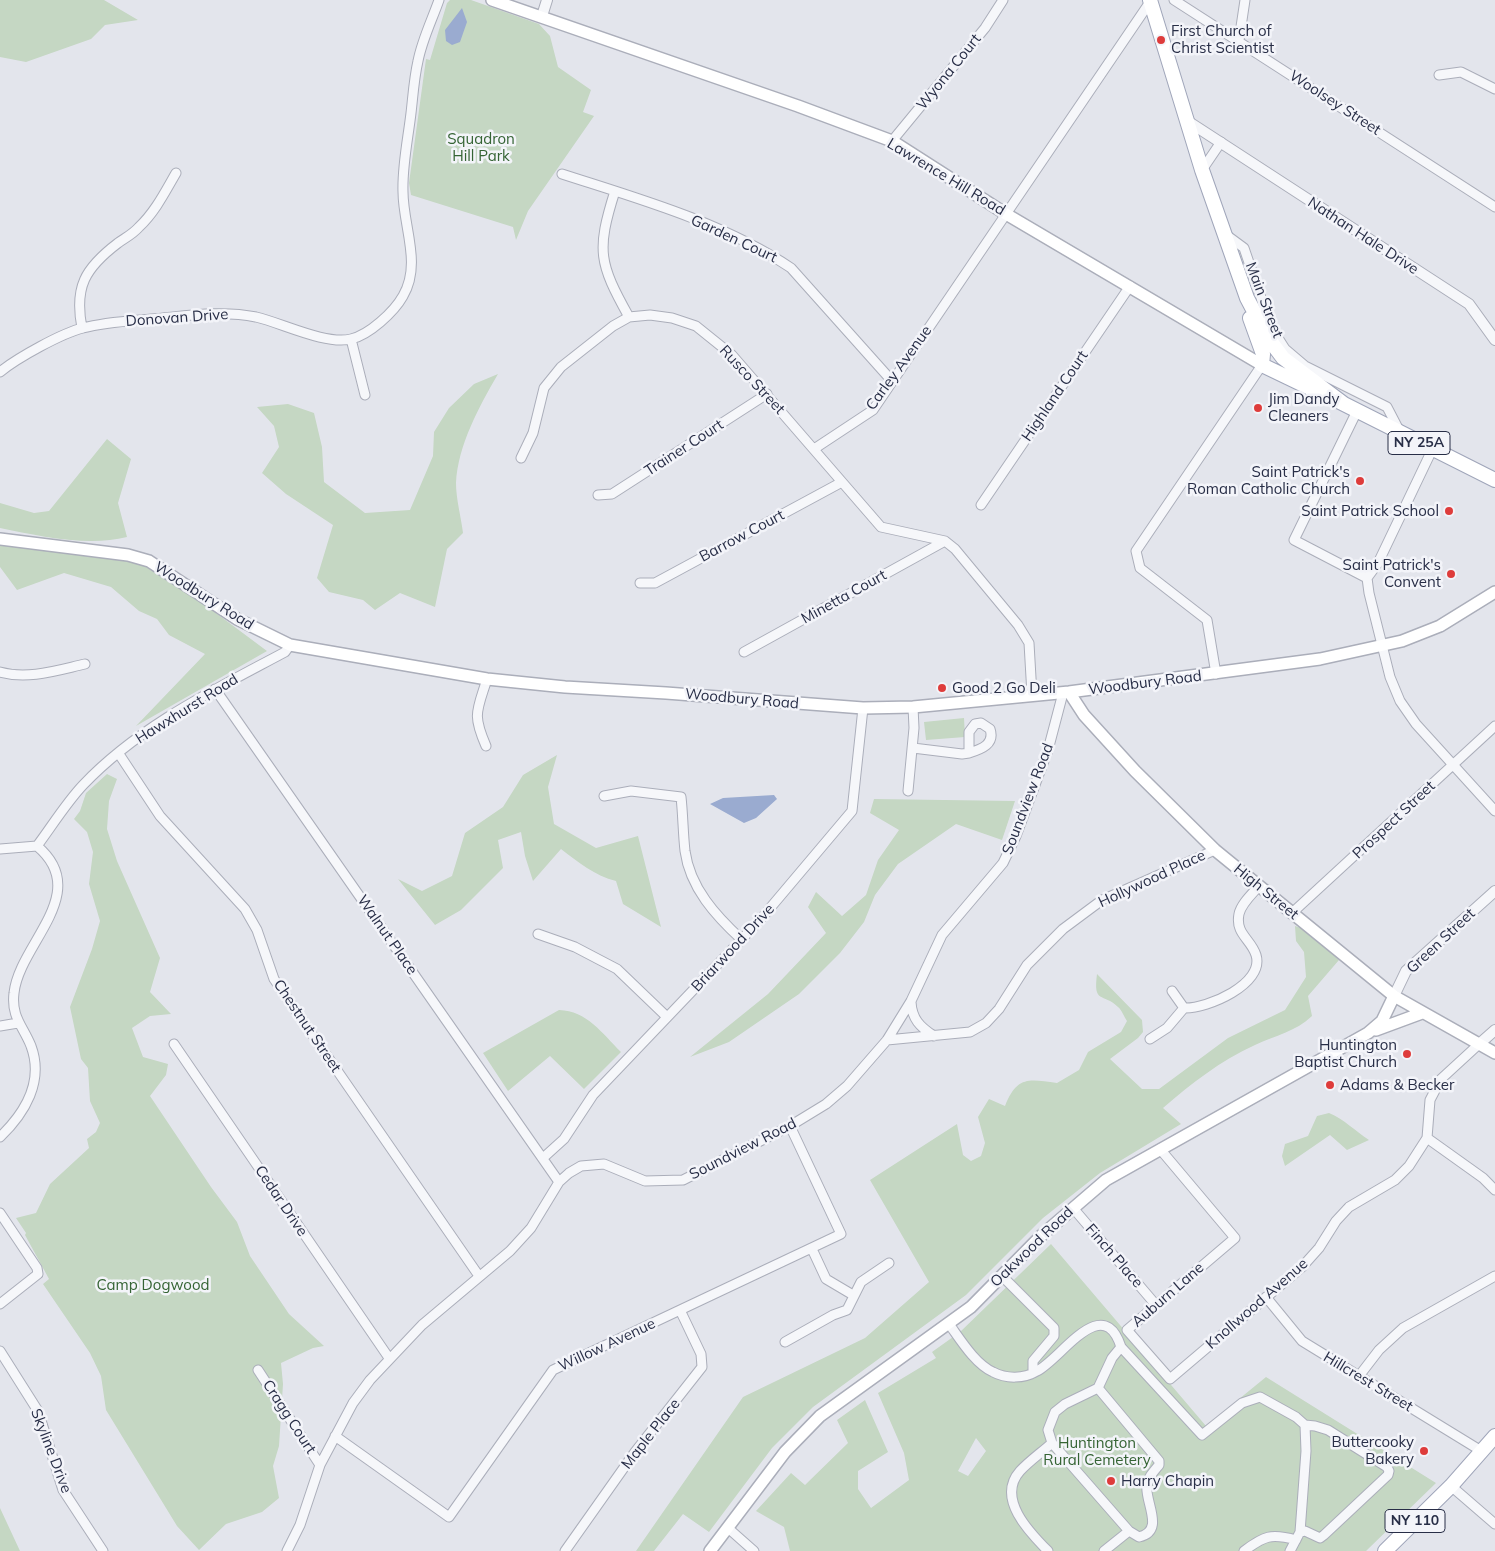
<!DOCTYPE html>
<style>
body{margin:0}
canvas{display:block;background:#e3e5ec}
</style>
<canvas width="1495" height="1551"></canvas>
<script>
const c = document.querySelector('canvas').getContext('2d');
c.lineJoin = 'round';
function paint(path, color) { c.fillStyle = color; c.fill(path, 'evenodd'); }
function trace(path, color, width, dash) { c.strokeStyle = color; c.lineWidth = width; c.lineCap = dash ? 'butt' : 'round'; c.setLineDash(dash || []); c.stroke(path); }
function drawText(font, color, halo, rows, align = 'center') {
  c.font = font + ' Mulish,sans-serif'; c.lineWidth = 5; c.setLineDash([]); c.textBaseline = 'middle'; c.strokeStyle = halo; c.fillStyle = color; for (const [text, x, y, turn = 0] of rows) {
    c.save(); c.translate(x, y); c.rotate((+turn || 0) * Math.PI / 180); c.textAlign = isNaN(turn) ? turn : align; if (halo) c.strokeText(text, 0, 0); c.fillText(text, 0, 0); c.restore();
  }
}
const green = new Path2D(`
 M0 0H104L138 20 105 25 91 39 26 62 0 57Z
 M450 0H471L539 24 550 36 558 67 591 90 583 112 594 116 528 211 516 240 513 227 411 195 409 183 426 59 430 60 447 3Z
 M498 374C479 407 458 445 456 483 456 499 461 517 463 533L447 549 435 607 400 593 375 610 363 600 329 592 317 578 333 525 286 494 262 473 279 447 274 426 257 407 288 404 314 413 322 447 324 482 365 513 410 510 433 456 434 432 449 408 474 384Z
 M107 439 131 459 118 503 127 537C88 547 39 536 0 528V503L34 513 49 511Z
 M0 540 150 564 267 651 136 726 205 654 169 635 157 619 139 611 111 587 64 573 17 590 0 567Z
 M964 718 965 737 926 740 924 722Z
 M557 755 548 787 554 824 596 848 638 836 661 927 623 904 616 881C595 876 578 862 561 849L533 881 525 856 521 832 498 840 503 868 461 910 435 925 398 879 422 891 452 876 465 833 503 807 523 775Z
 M107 774 117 779 109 801 107 829 117 861 160 958 150 992 171 1014 150 1016 132 1028 143 1057 168 1064 166 1075 150 1096 211 1187 237 1222 250 1256 289 1314 324 1346 313 1348 281 1363 283 1384 279 1446 273 1466 279 1498 262 1512 226 1524 199 1550 177 1526 106 1410 101 1376 90 1353 43 1284 49 1279 25 1235 26 1233 16 1218 36 1213 50 1184 89 1148 87 1139 96 1132 100 1123 90 1101 88 1068 81 1059 70 1007 92 949 100 921 89 884 93 852 87 832 74 819 80 811 86 793Z
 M874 799 1015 801 1002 840 956 824 898 864 875 895 864 922 840 953 799 994 729 1042 690 1057 768 994 826 933 808 907 816 892 842 916 866 895 878 860 899 830 870 813Z
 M1295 926 1304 929 1339 960 1308 996 1312 1016C1295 1032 1276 1035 1255 1045 1220 1061 1192 1083 1163 1108L1181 1124 1100 1173 1043 1218 966 1295 813 1407 772 1448 709 1532 683 1514 654 1551H636L743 1397 865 1338 929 1282 870 1180 957 1124 963 1155 971 1161 981 1156 985 1143 978 1117 989 1099 1005 1106C1017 1076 1028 1079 1057 1083L1079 1070 1088 1052 1121 1032 1127 1021C1124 1017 1122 1010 1118 1007 1103 992 1093 1005 1097 974L1142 1020 1143 1032 1138 1038 1110 1059 1142 1089H1159L1228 1038 1285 1010 1306 977 1304 952 1296 941Z
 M559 1010C587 1011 602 1033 621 1052L584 1089 550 1056 508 1091 483 1053Z
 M1329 1113C1344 1119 1355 1131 1369 1140L1347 1150 1330 1135 1285 1166 1282 1156 1285 1144 1308 1136 1317 1116Z
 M1051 1244 1206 1426 1266 1377 1436 1483 1366 1551H790L784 1527 756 1511 791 1473 805 1485 848 1443 837 1420 865 1400 888 1452 858 1471V1489L871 1508 909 1480 904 1453 878 1393 936 1358 932 1352 960 1332ZM976 1438 986 1451 968 1476 958 1471Z
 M0 1508 20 1551H0Z`);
const water = new Path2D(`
 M462 8 467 22 460 42 452 45 446 41 445 30Z
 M774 795 777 799 756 818 744 823 710 804 723 798Z`);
const minor = new Path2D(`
 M1174 0 1495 207
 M1239 40 1245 0
 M1439 75 1461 72 1495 89
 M892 141 985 28 1003 0
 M1202 170 1221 142
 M562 174C639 199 722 222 791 268L892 381
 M615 191C596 251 599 263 629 317
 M1225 234 1244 248 1271 327 1285 349 1305 366 1387 407 1400 432
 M82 328C74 287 85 268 118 243 125 238 133 234 139 227 155 212 165 192 176 173
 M351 339 365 395
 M0 372C17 358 62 333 83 328 105 322 128 321 151 319 186 316 221 310 256 317 282 323 325 345 351 339 369 335 394 312 403 296 422 264 403 226 403 192 402 166 408 139 411 113 413 96 414 78 418 61 422 40 432 20 439 0
 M1357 411 1294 540 1367 578
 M814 449 873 410 1150 2
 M521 458 533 433 544 388 561 367 613 326 629 317 650 315 672 318 696 326 732 355 881 527 945 541 955 549 1018 625 1029 643 1032 695
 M598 495 612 494 767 394
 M981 505 1130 286
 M1367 578 1369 593 1390 677 1400 701 1416 724 1495 811
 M1367 578 1378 563 1432 450
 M640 583H655L842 482
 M744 652 945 541
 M0 672C28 680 58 670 85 664
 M1216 674 1207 620 1140 568 1136 551 1262 365
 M215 689 559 1182
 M981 723 990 729C995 744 982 749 969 753V732L975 724Z
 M486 746C472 714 477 711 487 679
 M913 748 962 754 969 753
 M119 754 160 816 245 909 257 930 274 979 479 1276
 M908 791 914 728 913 707
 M604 796 631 791 681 797C683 815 683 833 685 851 690 888 716 916 742 940
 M0 849 37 846C52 826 66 803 83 785 139 726 214 690 285 652L290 645
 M1292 913 1495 726
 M538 934 575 947 617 969 667 1017
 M1172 991 1184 1008
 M911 1002C912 1019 920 1027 934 1036
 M1184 1008C1207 1009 1265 984 1256 955 1251 939 1235 934 1239 914 1241 904 1252 894 1259 886
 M0 1026 18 1023
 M1150 1039 1167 1028 1184 1008
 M887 1040 970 1032 986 1023 999 1009 1027 965 1063 929 1102 900 1215 850
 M174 1044 389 1358
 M0 1137C25 1113 44 1081 31 1046 23 1026 11 1017 14 993 19 944 93 893 37 846
 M1427 1138 1483 1178 1495 1190
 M1160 1149 1235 1238 1127 1330 1170 1379 1302 1267 1319 1248 1336 1221 1349 1207 1395 1180 1409 1166 1427 1138 1430 1100 1441 1079 1478 1045
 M543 1158 564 1139 593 1095 760 920 852 811 863 708
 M1073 1208 1156 1305
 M0 1213 37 1268 38 1274 0 1304
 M812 1249 826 1279 853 1295
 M1002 1276 1054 1328V1336L1033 1361V1373
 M1266 1297 1302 1341 1483 1452
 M949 1324C960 1339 975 1364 993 1372 1006 1379 1024 1379 1037 1371 1061 1359 1103 1291 1121 1347
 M785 1342 833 1315 847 1310 861 1282 889 1263
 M0 1351 38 1411 63 1490 103 1551
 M258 1370 320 1465
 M1359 1376 1379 1350 1403 1328 1495 1276
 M1098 1388 1159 1461V1465C1154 1471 1148 1477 1147 1485 1144 1501 1166 1531 1139 1537L1129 1531 1052 1443 1048 1430 1055 1412 1065 1404 1098 1388 1112 1358 1121 1347 1202 1435 1242 1403 1260 1397 1296 1417 1305 1425 1315 1426 1328 1430 1387 1467 1389 1471 1388 1475 1324 1535 1320 1538 1305 1531 1300 1532 1290 1551
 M335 1436 449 1517 553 1370 841 1234 790 1126
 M1451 1486 1495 1524
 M728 1528 754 1551
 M1300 1532 1306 1451 1305 1425
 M287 1551 300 1525 320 1465 353 1403 370 1380 422 1325 510 1251 531 1228 559 1182 569 1173 581 1166 604 1164 645 1181 683 1180 790 1126 826 1104 847 1086 887 1040 911 1001 942 935 1003 863 1016 836 1048 750 1063 693
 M565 1551 635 1452 702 1367 701 1354 680 1310
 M1048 1551C1029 1532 996 1498 1020 1471 1029 1461 1042 1452 1052 1443
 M1104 1551 1129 1531
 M1244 1551C1264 1536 1271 1533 1296 1540`);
const tertiary = new Path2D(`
 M542 16 547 0
 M1189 122 1469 304 1495 340
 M1394 996 1406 971 1495 891
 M1478 1045 1495 1030`);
const secondary = new Path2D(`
 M492 0 798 106 892 141 1006 214 1262 365
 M0 539 128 555 149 561 237 619 290 645 487 679 565 687 666 693 863 708 913 707 1069 692 1320 659 1402 641 1440 626 1495 592
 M1069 692 1084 715 1135 771 1215 850 1394 996 1495 1053
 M1376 1030 1422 1013
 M710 1551 785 1452 820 1416 971 1307 1042 1235 1106 1180 1368 1033 1382 1021 1394 996`);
const primary = new Path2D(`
 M1150 0 1202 170 1247 298 1268 338 1283 358 1344 404
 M1250 318 1263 354 1262 365 1314 390
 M1338 401 1495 480
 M1385 1551 1451 1486 1495 1436`);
const markers = [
 [1161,40,5,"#de3c3b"],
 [1258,408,5,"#de3c3b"],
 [1360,481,5,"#de3c3b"],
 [1449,511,5,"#de3c3b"],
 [1451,574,5,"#de3c3b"],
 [942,688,5,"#de3c3b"],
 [1407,1054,5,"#de3c3b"],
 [1330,1085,5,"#de3c3b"],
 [1424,1451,5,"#de3c3b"],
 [1111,1481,5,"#de3c3b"]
];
const shields = [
 [1419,443,62],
 [1415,1521,60]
];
const shieldNames = [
 ["NY 25A",1419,443],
 ["NY 110",1415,1521]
];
const poiNames = [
 ["First Church of",1171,31],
 ["Christ Scientist",1171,48],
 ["Jim Dandy",1268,399],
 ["Cleaners",1268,416],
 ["Saint Patrick's",1350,472,"right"],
 ["Roman Catholic Church",1350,489,"right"],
 ["Saint Patrick School",1439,511,"right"],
 ["Saint Patrick's",1441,565,"right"],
 ["Convent",1441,582,"right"],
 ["Good 2 Go Deli",952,688],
 ["Huntington",1397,1045,"right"],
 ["Baptist Church",1397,1062,"right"],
 ["Adams & Becker",1340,1085],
 ["Buttercooky",1414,1442,"right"],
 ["Bakery",1414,1459,"right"],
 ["Harry Chapin",1121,1481]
];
const streetNames = [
 ["Wyona Court",949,72,-51],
 ["Woolsey Street",1335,103,33],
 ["Lawrence Hill Road",946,177,31],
 ["Nathan Hale Drive",1363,236,33],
 ["Garden Court",734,239,25],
 ["Main Street",1264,300,69],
 ["Donovan Drive",177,318,-4],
 ["Carley Avenue",899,368,-54],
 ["Rusco Street",752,380,47],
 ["Highland Court",1055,396,-56],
 ["Trainer Court",684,448,-33],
 ["Barrow Court",742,536,-28],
 ["Woodbury Road",204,596,32],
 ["Minetta Court",844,597,-29],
 ["Woodbury Road",1145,683,-7],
 ["Woodbury Road",742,699,5],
 ["Hawxhurst Road",187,709,-32],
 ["Soundview Road",1028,799,-69],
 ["Prospect Street",1394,820,-43],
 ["Hollywood Place",1152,879,-25],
 ["High Street",1266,892,39],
 ["Walnut Place",387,935,55],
 ["Green Street",1441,941,-43],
 ["Briarwood Drive",733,948,-47],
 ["Chestnut Street",307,1026,56],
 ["Soundview Road",743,1149,-27],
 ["Cedar Drive",281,1201,56],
 ["Oakwood Road",1032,1247,-44],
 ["Finch Place",1114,1256,49],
 ["Auburn Lane",1168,1295,-41],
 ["Knollwood Avenue",1257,1304,-41],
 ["Willow Avenue",607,1345,-25],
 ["Hillcrest Street",1368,1382,31],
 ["Cragg Court",289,1417,57],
 ["Maple Place",651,1434,-52],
 ["Skyline Drive",51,1451,69]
];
const parkNames = [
 ["Squadron",481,139],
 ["Hill Park",481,156],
 ["Camp Dogwood",153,1285],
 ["Huntington",1097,1443],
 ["Rural Cemetery",1097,1460]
];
paint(green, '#c5d7c3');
paint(water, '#9aabd0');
trace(minor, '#abaeba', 11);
trace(tertiary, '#abaeba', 12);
trace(secondary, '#abaeba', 14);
trace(primary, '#a0a6ba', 16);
trace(minor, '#f6f7fa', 9);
trace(tertiary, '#f6f7fa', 10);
trace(secondary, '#fff', 11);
trace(primary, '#fff', 14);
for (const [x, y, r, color] of markers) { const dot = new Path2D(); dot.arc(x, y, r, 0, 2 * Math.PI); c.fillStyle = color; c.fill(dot); trace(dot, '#f3f4f9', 2); }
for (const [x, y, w] of shields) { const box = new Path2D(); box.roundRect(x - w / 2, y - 11.5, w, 23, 4); c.fillStyle = '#f3f4f9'; c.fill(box); trace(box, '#282e47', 1); }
drawText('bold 14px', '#282e47', null, shieldNames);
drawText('15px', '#282e47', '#f3f4f9', poiNames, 'left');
drawText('15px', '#282e47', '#f3f4f9', streetNames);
drawText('15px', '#356434', '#f3f4f9', parkNames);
</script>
